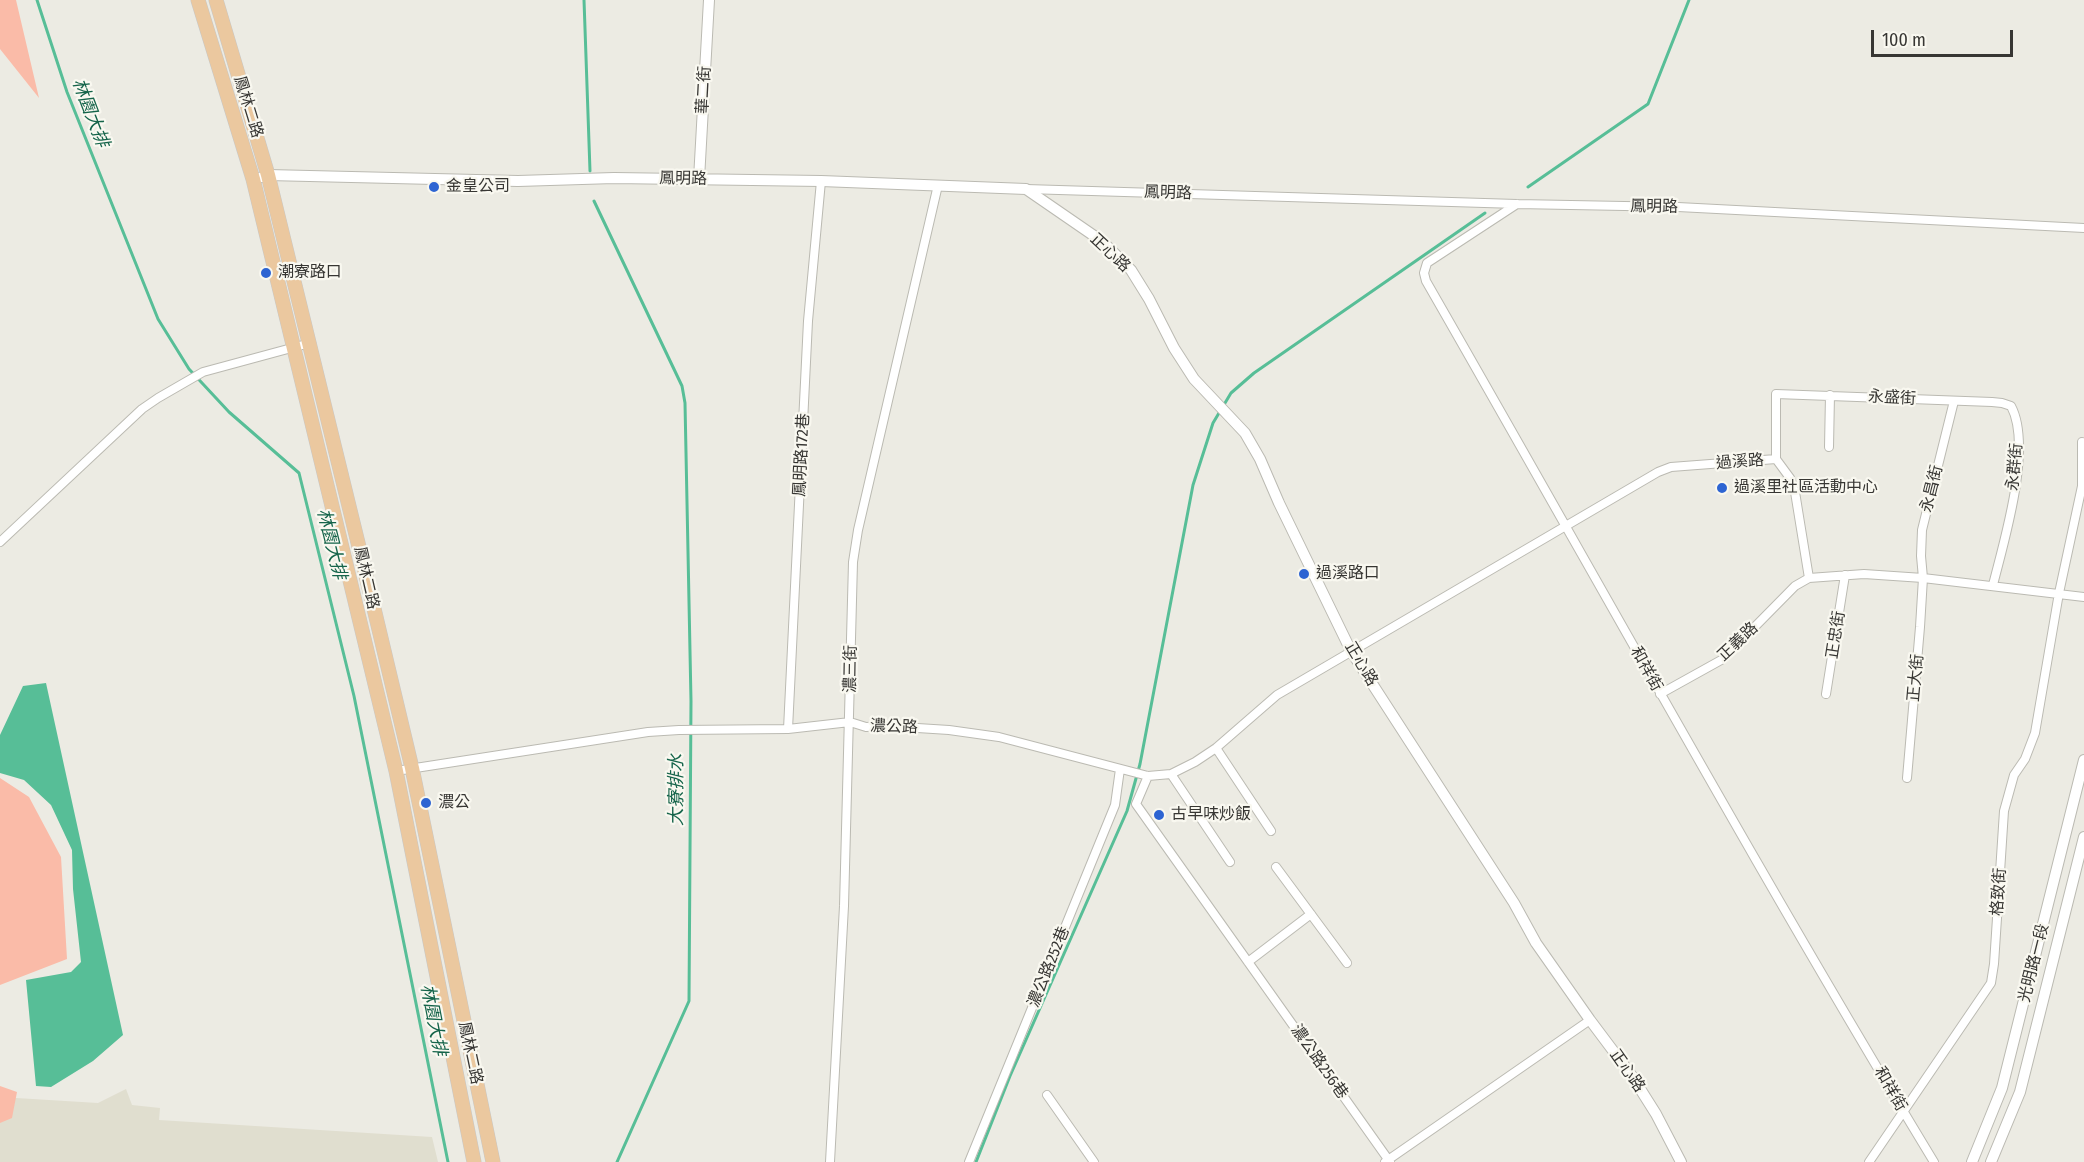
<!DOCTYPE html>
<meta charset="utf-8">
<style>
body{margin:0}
#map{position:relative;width:2084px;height:1162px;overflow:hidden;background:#ecebe3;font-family:"Fira Sans Condensed",sans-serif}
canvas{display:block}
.scale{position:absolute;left:1871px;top:30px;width:142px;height:27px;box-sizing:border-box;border:3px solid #373633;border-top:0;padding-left:8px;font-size:18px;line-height:21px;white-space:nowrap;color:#373633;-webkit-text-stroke:4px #f9f8f0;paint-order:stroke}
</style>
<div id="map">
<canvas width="2084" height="1162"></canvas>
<div class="scale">100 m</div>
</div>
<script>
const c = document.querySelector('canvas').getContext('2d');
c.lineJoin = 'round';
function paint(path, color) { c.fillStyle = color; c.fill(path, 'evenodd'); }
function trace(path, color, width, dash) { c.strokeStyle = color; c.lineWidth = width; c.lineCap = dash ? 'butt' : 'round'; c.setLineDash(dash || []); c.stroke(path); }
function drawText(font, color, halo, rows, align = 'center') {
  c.font = font + ' "Fira Sans Condensed","Noto Sans TC",sans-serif'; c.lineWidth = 4.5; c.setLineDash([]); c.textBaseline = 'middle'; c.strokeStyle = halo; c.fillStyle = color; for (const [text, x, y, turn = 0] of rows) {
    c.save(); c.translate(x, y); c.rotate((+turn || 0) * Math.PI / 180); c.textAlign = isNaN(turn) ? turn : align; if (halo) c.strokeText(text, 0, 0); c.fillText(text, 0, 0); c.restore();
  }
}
const built = new Path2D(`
 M126 1089 132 1105 160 1108 159 1120 432 1137 438 1162H0V1097L98 1103Z`);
const green = new Path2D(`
 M0 0H16L39 98 0 49Z
 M0 778 29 797 61 857 67 959 0 985Z
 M0 1086 17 1092 12 1118 0 1123Z`);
const water = new Path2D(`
 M46 683 123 1035 93 1061 51 1087 36 1086 26 980 71 972 81 962 73 889 72 850 51 805 24 780 0 773V735L23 686Z`);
const stream = new Path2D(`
 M37 0 67 92 158 319 189 369 229 412 299 473 354 696 448 1162
 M584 0 590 171
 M1528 187 1648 104 1689 0
 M594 201 682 386 685 403 691 701 689 1001 617 1162
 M976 1162 1010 1076 1127 811 1140 764 1193 485 1213 423 1231 393 1254 373 1485 213`);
const minor = new Path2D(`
 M1026 189 1517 204 1678 207 2084 228
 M1517 204 1427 263 1424 273 1426 281C1595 575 1758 872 1934 1162
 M1829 447 1830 395
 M1776 459V394L1992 402 2002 403 2011 406C2033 447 2004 541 1993 585
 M0 542 142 409 158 398 203 372 310 343
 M1660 694 1723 659 1795 586 1809 578
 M1826 694 1845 575
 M788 729 808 321 821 181
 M1216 748 1271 831
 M396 771 648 732 679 730 788 729 850 722 866 727 886 726 949 730 999 737 1148 776 1171 774 1195 762 1216 748 1277 695 1658 472 1671 467 1776 459 1790 478 1795 492 1809 578 1864 574 1923 578 2084 597
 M1171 774 1230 862
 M1148 776 1136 804 1390 1162
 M1907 778 1920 627 1923 578 1921 556 1922 530 1954 401
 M1276 867 1347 963
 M1248 962 1311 914
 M1047 1095 1094 1162
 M830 1162 844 906 853 562 858 530 938 185
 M969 1162 1115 805 1120 769
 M1385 1162 1590 1020
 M1869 1162 1991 983 1994 964 2004 811 2014 775 2025 759 2035 733 2059 593 2082 486V442`);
const tertiary = new Path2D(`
 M262 177 268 175 518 181 614 178 821 181 1026 189 1103 242 1131 270 1149 299 1174 348 1194 379 1245 433 1260 459 1279 503 1351 651 1514 903 1536 943 1590 1020 1632 1076 1656 1114 1681 1162
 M699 179 709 0
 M1972 1162 2002 1088 2084 760
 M1991 1162 2020 1092 2084 837`);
const primary = new Path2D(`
 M198 0 253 179 396 771 474 1162
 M216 0 268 175 371 596 412 768 493 1162`);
const markers = [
 [434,187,6,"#2d64d2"],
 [266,273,6,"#2d64d2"],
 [1722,488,6,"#2d64d2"],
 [1304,574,6,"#2d64d2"],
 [426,803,6,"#2d64d2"],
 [1159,815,6,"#2d64d2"]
];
const streetNames = [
 ["華二街",704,90,-87],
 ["鳳林二路",248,107,73],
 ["鳳明路",683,179,1],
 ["鳳明路",1168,193,2],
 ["鳳明路",1654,207,1],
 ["正心路",1110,253,43],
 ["永盛街",1892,398,3],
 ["鳳明路172巷",802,455,-87],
 ["過溪路",1740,462,-4],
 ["永群街",2015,467,-85],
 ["永昌街",1932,489,-76],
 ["鳳林二路",366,578,77],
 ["正忠街",1836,635,-81],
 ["正義路",1738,642,-43],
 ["正心路",1361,664,59],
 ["濃三街",851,669,-89],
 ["和祥街",1646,669,61],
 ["正大街",1916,678,-85],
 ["濃公路",894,727,2],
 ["格致街",1999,892,-86],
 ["光明路一段",2034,963,-76],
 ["濃公路252巷",1049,967,-68],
 ["鳳林二路",470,1053,78],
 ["濃公路256巷",1319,1062,55],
 ["正心路",1627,1071,55],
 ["和祥街",1890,1089,60]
];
const poiNames = [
 ["金皇公司",446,187],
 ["潮寮路口",278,273],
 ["過溪里社區活動中心",1734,488],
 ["過溪路口",1316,574],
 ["濃公",438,803],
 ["古早味炒飯",1171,815]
];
const waterNames = [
 ["林園大排",90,113,69],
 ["林園大排",331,544,76],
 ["大寮排水",677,790,-90],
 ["林園大排",433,1020,79]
];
paint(built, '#e0decf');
paint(green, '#fabba8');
paint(water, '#57be97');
trace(stream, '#57be97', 3);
trace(minor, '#bbbab2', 10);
trace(tertiary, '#bbbab2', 12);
trace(primary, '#c7c7c6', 15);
trace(minor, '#fff', 8);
trace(tertiary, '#fff', 10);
trace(primary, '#ebc89f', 14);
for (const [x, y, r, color] of markers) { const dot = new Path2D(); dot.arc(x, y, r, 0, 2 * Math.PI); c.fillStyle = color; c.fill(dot); trace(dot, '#f9f8f0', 2); }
drawText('16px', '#373633', '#f9f8f0', streetNames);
drawText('16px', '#373633', '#f9f8f0', poiNames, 'left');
drawText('italic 18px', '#15644a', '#f9f8f0', waterNames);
</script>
